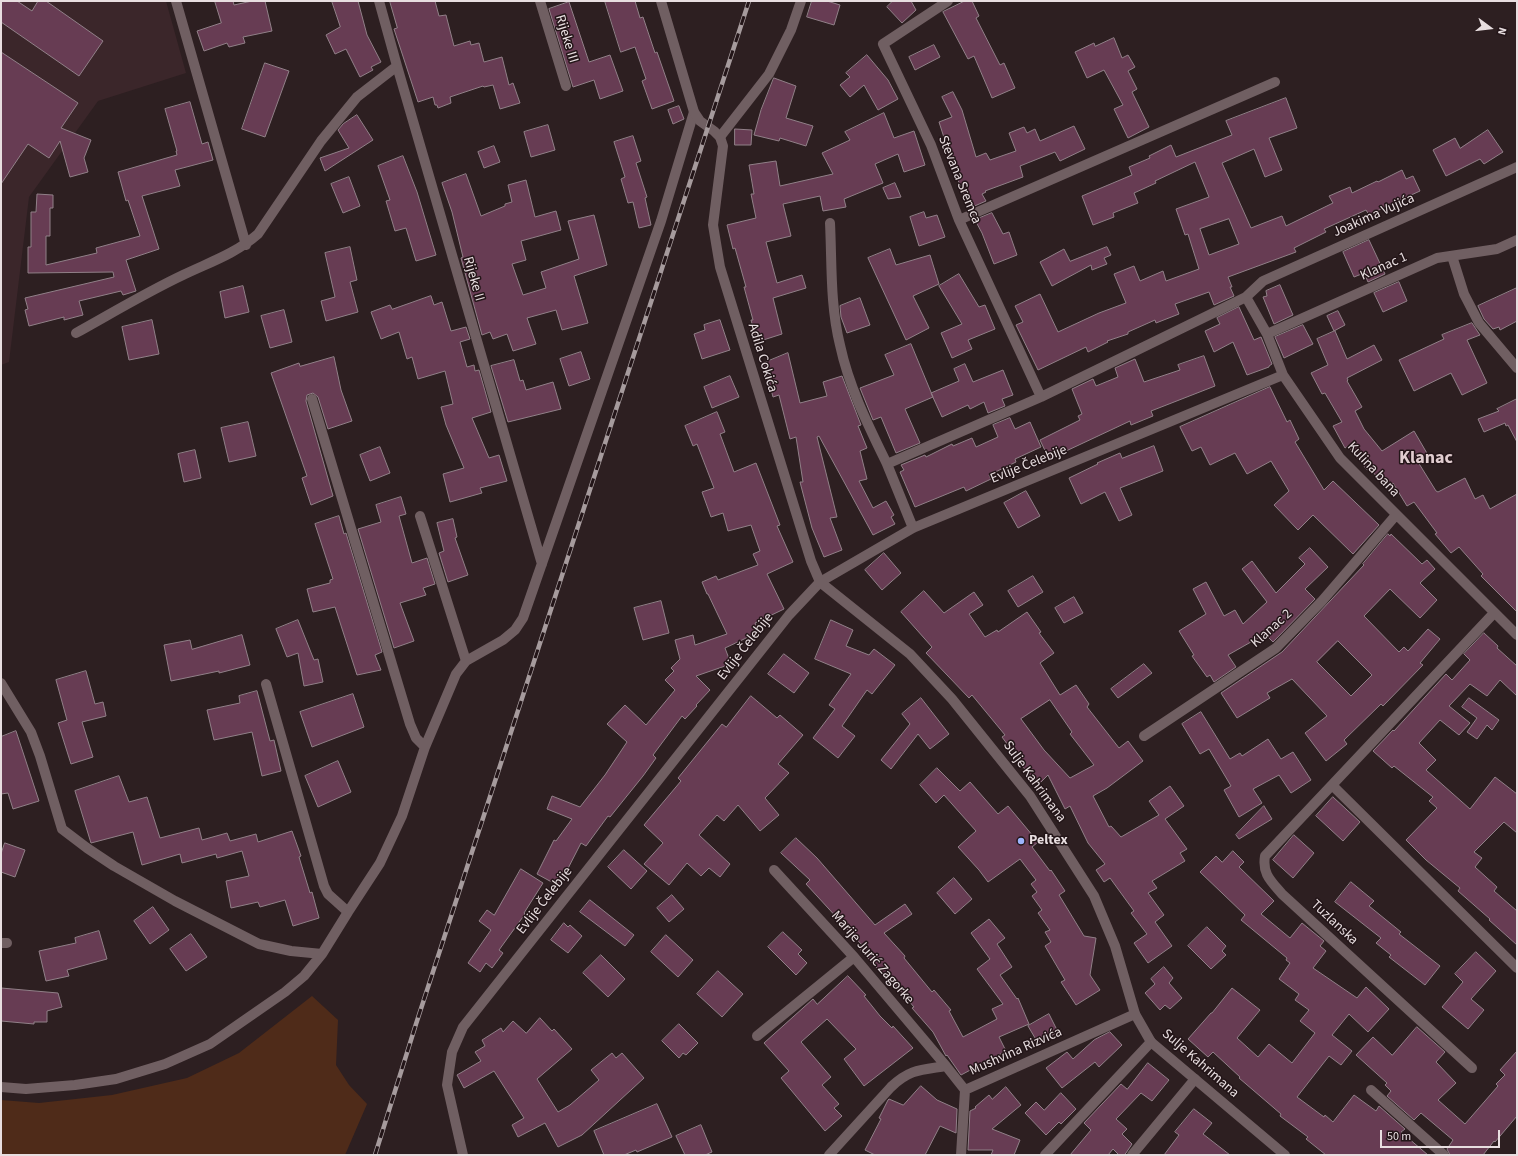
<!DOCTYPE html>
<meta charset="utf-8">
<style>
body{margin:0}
#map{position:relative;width:1518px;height:1156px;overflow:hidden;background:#2d1f21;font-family:"Source Sans 3",sans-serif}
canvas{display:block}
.frame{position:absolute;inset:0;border:2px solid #e8dee0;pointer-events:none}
.north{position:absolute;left:1470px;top:8px;width:40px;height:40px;-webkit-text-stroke:3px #231518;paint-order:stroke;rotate:105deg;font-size:11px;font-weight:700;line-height:16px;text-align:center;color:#e8dee0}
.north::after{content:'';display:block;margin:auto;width:14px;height:18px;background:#e8dee0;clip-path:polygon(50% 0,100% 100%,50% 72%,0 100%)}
.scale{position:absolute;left:1380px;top:1130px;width:120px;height:18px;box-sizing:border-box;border:2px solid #e8dee0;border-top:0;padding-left:5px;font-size:12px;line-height:14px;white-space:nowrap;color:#e8dee0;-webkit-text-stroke:3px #231518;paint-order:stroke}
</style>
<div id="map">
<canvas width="1518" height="1156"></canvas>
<div class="frame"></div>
<div class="north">N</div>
<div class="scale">50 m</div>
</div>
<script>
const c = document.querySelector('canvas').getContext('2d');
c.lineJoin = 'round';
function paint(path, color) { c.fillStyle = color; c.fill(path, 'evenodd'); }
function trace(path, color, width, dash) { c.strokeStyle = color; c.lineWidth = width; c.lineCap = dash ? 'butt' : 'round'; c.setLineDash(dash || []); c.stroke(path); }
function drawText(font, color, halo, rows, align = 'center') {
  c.font = font + ' "Source Sans 3",sans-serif'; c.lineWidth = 3; c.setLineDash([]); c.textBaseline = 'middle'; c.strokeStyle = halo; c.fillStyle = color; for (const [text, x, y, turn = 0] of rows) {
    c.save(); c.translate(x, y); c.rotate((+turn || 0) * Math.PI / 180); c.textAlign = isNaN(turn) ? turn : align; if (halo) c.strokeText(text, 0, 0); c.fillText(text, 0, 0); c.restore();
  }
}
const built = new Path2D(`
 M1 1H166L186 73 98 101 29 197 9 362 1 365Z`);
const green = new Path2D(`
 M312 996 338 1020 336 1065 349 1085 367 1104 345 1155H1V1100L39 1103 112 1095 187 1078 239 1053Z`);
const building = new Path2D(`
 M1 1H17L32 11 38 1H46L103 41 79 76 1 22Z
 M215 1H233L234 5 252 1H265L272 31 243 37 245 43 229 47 227 43 204 51 197 31 221 23Z
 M332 1H358L367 35 381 62 371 67 373 70 360 77 346 49 335 54 326 35 340 27Z
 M390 1H435L439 16 446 15 454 46 470 41 471 45 479 43 484 62 502 57 509 85 513 83 520 103 500 109 493 85 484 87 483 86 450 97 451 103 438 108 437 105H435L433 97 418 102 394 29 397 28Z
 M605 1H635L640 18 643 17 655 53 657 52 674 101 652 109 642 81 646 79 635 47 621 52Z
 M812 1H827L840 5 834 25 807 17Z
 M893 1H911L916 10 902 23 887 7Z
 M965 1H972L979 16 976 18 1000 65 1004 63 1015 88 992 98 974 56 968 59 943 12Z
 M569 2 589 62 610 55 623 91 600 99 594 80 573 87 549 9Z
 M1114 38 1122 58 1128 55 1135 67 1128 71 1137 89 1132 92 1149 127 1128 138 1114 109 1123 105 1104 70 1087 78 1075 52 1094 43 1095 46Z
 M934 45 940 57 915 70 909 57Z
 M1 52 78 103 61 128 91 140 84 158 88 172 70 177 60 141 49 158 28 144 1 184Z
 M867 55 888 80 898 99 878 110 864 85 850 97 840 85 850 77 846 73Z
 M265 63 289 71 265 137 242 129Z
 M774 78 796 86 786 118 813 126 806 146 780 138 779 141 754 135 761 110Z
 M953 92 962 110 976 157 986 153 990 160 1016 151 1009 133 1024 127 1027 133 1035 129 1040 141 1074 126 1085 149 1060 161 1055 152 1020 166 1023 177 985 191 986 192 982 194 986 201 970 208 957 178 939 122 952 117 942 97Z
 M1286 98 1297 128 1269 138 1282 170 1265 177 1254 149 1222 163 1251 228 1282 216 1286 226 1333 203 1329 196 1350 187 1352 193 1377 181 1378 182 1402 170 1406 179 1413 176 1420 191 1389 205 1369 215 1366 210 1324 229 1326 232 1294 248 1296 252 1228 277 1232 287H1230L1234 296 1214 305 1209 292 1175 304 1179 314 1156 323 1155 320 1128 332V334L1107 341 1108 342 1088 352 1086 347 1038 370 1016 325 1023 322 1015 306 1040 294 1058 332 1099 313 1126 303 1114 274 1134 266 1140 281 1163 271 1166 281 1199 269 1188 234 1185 235 1176 209 1209 197 1195 162 1155 181 1156 183 1134 193 1138 203 1113 213 1114 217 1093 225 1082 196 1132 175 1129 167 1150 158 1149 156 1171 145 1176 157 1232 135 1226 121ZM1229 219 1239 244 1209 255 1200 229Z
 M190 102 202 144 208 142 213 160 175 170 180 186 142 196 159 249 126 260 136 291 123 295 121 291 79 301 83 315 64 320V317L29 326 25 310 28 309 25 298 114 277 113 272 28 273V247H31V212H36L37 194 53 195V208H50V236H46V265L97 253 96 248 140 236 128 200 126 201 118 172 177 155 176 151H177L165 109Z
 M679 106 684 119 673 124 668 110Z
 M884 113 894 138 914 131 925 165 904 172 898 154 875 164 883 183 844 199 846 207 823 211 820 196 783 204 791 236 766 242 777 283 802 275 806 288 773 298 782 334 757 342 751 320H753L744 287H746L735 248 733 249 727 225 756 218 751 194H754L749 165 776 161 780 186 833 174 822 153 850 140 845 132Z
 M357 115 373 140 325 171 320 158 349 148 338 130 343 124Z
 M548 125 555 150 531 157 524 132Z
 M735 129 752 130 751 145H735Z
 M1488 130 1503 152 1484 164 1480 159 1446 176 1433 150 1455 138 1460 148Z
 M633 136 641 161 636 163 647 197 645 198 651 225 639 228 633 202 628 203 621 179 625 177 614 142Z
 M494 146 500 162 484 168 478 152Z
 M403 156 417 192 436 255 416 261 406 228 395 231 386 201 390 200 378 166Z
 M466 174 481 216 505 206V204L512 202 508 185 526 180 535 217 556 211 561 230 521 241 526 260 512 264 523 295 546 288 541 272 579 259 568 221 594 215 607 265 574 276 588 323 562 330 556 310 527 318 536 344 513 351 507 334 493 339 490 332 482 335 461 258 463 257 452 212 442 183Z
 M349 177 360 206 343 213 331 184Z
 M895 183 901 197 888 199 883 188Z
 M924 212 926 218 937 215 945 237 919 246 910 217Z
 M992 213 1003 234 1009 232 1017 255 994 264 982 233 975 220Z
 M1369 240 1385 274 1368 282 1364 273 1354 277 1343 252Z
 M350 247 357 280 350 282 358 312 326 321 321 301 335 297 325 253Z
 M1107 247 1111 255 1104 258 1107 264 1092 270 1091 265 1052 286 1040 262 1064 249 1070 261Z
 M890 249 896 265 930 255 939 284 913 296 929 328 906 340 868 258Z
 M959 274 979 307 985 305 995 329 968 340 972 349 952 358 941 333 962 324 939 286Z
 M1399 282 1407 301 1383 312 1374 293Z
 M1280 285 1293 315 1274 324 1263 297 1267 296 1266 291Z
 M243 286 249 312 225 318 220 292Z
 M1517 288V321L1500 330 1499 327 1493 329 1484 319 1478 306Z
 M431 296 434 305 442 302 451 331 466 327 470 339 460 342 467 367 474 365 475 371 479 370 491 412 472 418 489 458 499 455 507 481 480 488 482 493 450 502 443 474 464 468 446 425 441 407 453 404 445 371 418 379 412 357 407 359 399 332 381 339 371 312 390 305 392 309Z
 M860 298 870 325 847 333 841 317 840 306Z
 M1239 307 1254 340 1261 337 1272 364 1269 366V367L1247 375 1233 342 1214 352 1205 331 1220 324 1217 318Z
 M284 310 292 342 270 348 261 316Z
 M1338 311 1345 325 1334 331 1327 316Z
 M152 320 159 354 129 360 122 327Z
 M720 320 730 350 702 359 694 334 705 330 704 325Z
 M1472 323 1480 335 1467 340 1487 383 1462 395 1451 373 1414 391 1399 360 1444 339 1442 335Z
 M1303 325 1313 344 1284 358 1275 337Z
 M1335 331 1347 359 1374 345 1382 360 1347 378 1348 380 1347 381 1362 407 1355 411 1364 429 1382 451 1414 431 1428 455 1418 462 1436 491 1438 492 1465 478 1475 499 1483 495 1490 509 1517 494V612L1481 576 1483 574 1459 547 1451 553 1435 534 1437 533 1414 502 1407 506 1393 483 1386 489 1370 468 1367 470 1348 446 1345 448 1333 426 1342 422 1325 393 1322 394 1311 373 1328 365 1317 339Z
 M911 344 933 397 905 409 920 443 896 453 881 417 873 420 860 388 894 375 885 355Z
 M581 352 590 379 569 386 560 359Z
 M788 353 800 403 827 396 823 382 842 376 861 425 858 426 867 448 860 451 867 479 859 481 873 508 886 501 894 515 891 517 895 524 873 535 819 436 817 437 837 517 830 518 842 550 824 557 812 528 800 482H803L796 437 790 439 779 395 773 397 764 363Z
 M1204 356 1215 386 1151 411 1153 416 1131 425 1130 421 1049 459 1040 440 1080 420 1078 416 1082 414 1072 389 1093 379 1096 386 1118 377 1115 368 1135 359 1144 382 1180 370 1178 365Z
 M334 357 341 390 352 421 328 429 318 397 313 393 307 395 306 401 333 496 311 505 302 478 307 476 271 373 299 363 300 366Z
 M514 360 520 381 523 380 526 390 553 382 561 409 508 422 491 366Z
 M965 364 973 382 1003 370 1013 395 1002 399 1005 406 988 413 984 402 970 409 968 405 942 417 931 393 959 381 954 369Z
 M730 376 739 397 712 408 704 387Z
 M1270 387 1287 422 1290 420 1299 439 1295 442 1324 490 1333 481 1379 525 1353 554 1313 515 1298 530 1274 505 1289 491 1271 461 1247 474 1235 453 1210 465 1201 447 1192 451 1180 427Z
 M1517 399V442L1508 425 1506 426 1505 423 1484 432 1478 419 1499 411 1497 409Z
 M717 412 725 432 720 434 734 472 756 463 780 525 777 526 793 562 767 574 784 609 755 623 759 632 725 648 731 664 696 676 710 690 696 705 697 706 685 719 682 716 653 755 656 758 643 776 610 817 608 816 586 846 581 843 559 886 537 874 554 840 556 841 572 819 547 809 552 796 580 807 605 775 627 742 607 724 625 705 646 725 675 690 665 680 674 671 671 668 680 659 675 640 693 635 695 645 727 634 708 594H707L702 582 716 576 718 580 758 565 753 554 760 551 751 525 728 531 723 513 711 517 702 492 714 488 697 444 693 446 685 426Z
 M1010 418 1015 429 1030 422 1041 447 1015 459 1016 462 989 475 991 479 966 491 964 487 915 507 900 472 904 470 901 465 925 455 926 457 952 444 953 446 972 438 976 447 998 437 993 425Z
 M248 422 256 456 229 462 221 428Z
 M1154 446 1163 471 1120 488 1132 515 1119 521 1105 492 1081 504 1069 478 1098 464 1097 463 1120 453 1122 458Z
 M380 447 390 473 370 481 360 455Z
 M195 450 201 478 184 482 178 454Z
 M1026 491 1040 516 1018 528 1004 503Z
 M401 497 406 514 399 516 412 563 427 558 435 584 423 588 426 595 400 603 414 641 394 648 358 529 381 522 376 505Z
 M339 516 344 534 346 533 382 652 375 655 381 670 357 675 335 607 313 612 307 589 330 583V580L333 579 315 524Z
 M453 519 457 537 455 538 468 575 448 582 439 553 444 551 437 523Z
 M1388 534 1390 536 1391 534 1422 564 1427 560 1435 569 1420 583 1437 600 1420 618 1390 589 1364 616 1399 652 1404 647 1408 651 1428 629 1440 639 1420 663 1423 665 1383 706 1381 704 1344 740 1347 744 1326 761 1305 733 1327 716 1292 679 1267 693 1270 698 1237 718 1221 693 1282 652 1364 565 1363 564ZM1338 641 1372 675 1351 696 1317 662Z
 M1310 548 1328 567 1305 589 1315 599 1273 642 1265 634 1228 655 1236 667 1214 682 1210 675 1207 677 1192 656 1194 655 1179 631 1206 614 1193 589 1206 582 1224 616 1235 610 1243 624 1267 602 1242 569 1252 561 1276 593 1305 564 1299 558Z
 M884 553 901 573 882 590 865 570Z
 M1033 576 1043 592 1018 607 1008 591Z
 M924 591 944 613 974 592 983 605 969 614 985 637 997 630 998 632 1027 612 1041 632 1039 633 1054 653 1040 663 1060 695 1076 685 1089 704 1087 707 1119 748 1128 741 1143 761 1107 788 1093 796 1109 827 1111 826 1121 837 1159 815 1149 801 1170 786 1184 806 1165 819 1187 849 1180 853 1185 861 1152 881 1157 888 1148 893 1164 915 1155 922 1172 946 1148 963 1134 943 1147 934 1131 913 1134 911 1110 878 1104 882 1096 870 1105 864 1088 843 1070 806 1065 809 1048 775 1039 784 1021 765 1022 764 1002 737 1005 735 972 695 969 698 926 653 932 647 901 612ZM1050 700 1072 732 1070 734 1094 765 1070 778 1044 750 1021 719Z
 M1074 597 1083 613 1064 623 1055 608Z
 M661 601 669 633 643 640 634 608Z
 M298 620 314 660 318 659 323 682 304 686 298 653 287 657 276 629Z
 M831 620 853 630 846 646 869 655 874 649 895 665 872 694 867 690 842 726 855 736 838 758 813 738 835 709 829 705 851 674 815 659Z
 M1484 633 1498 646 1497 648 1517 666V696L1500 680 1487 696 1470 684 1449 706 1470 723 1459 735 1440 720 1419 743 1436 760 1426 770 1470 809 1495 777 1517 794V833L1504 822 1474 852 1482 858 1475 867 1497 887 1494 891 1517 911V945L1489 920 1490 919 1458 891 1460 888 1426 860 1406 840 1437 808 1429 801 1433 797 1394 766 1392 768 1373 751 1393 730 1394 731 1446 674 1452 680 1470 660 1464 654Z
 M242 635 250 665 219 673V671L171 681 164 645 190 640 192 649Z
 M784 654 809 673 794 693 768 674Z
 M1144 664 1152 673 1118 698 1111 689Z
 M86 671 95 704 103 702 106 716 82 722 93 757 71 764 58 723 67 720 56 680Z
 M257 691 270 741 274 740 281 771 262 776 252 732 214 740 207 710 240 703 239 696Z
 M353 694 364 727 312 747 300 712Z
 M751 696 777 718 780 715 803 735 778 764 789 773 765 798 779 815 760 831 738 805 724 821 717 815 699 835 730 864 720 877 709 868 701 876 687 863 669 885 644 864 663 843 644 825 681 781 678 778 722 724 726 727Z
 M921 698 949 734 930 749 918 734 891 769 881 760 910 724 902 714Z
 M1469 698 1499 720 1492 730 1487 725 1477 739 1467 732 1477 718 1462 707Z
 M1201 712 1230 759 1240 753 1242 756 1268 739 1281 759 1293 752 1311 780 1291 793 1279 775 1253 789 1262 803 1239 817 1224 790 1231 786 1209 749 1200 754 1182 724Z
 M16 731 39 801 13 809 8 793 1 794V737Z
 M338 761 351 792 318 807 305 776Z
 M937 768 960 791 970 782 998 814 1008 806 1038 842 1032 847 1050 871 1051 870 1065 891 1059 895 1084 936 1096 938 1090 975 1100 990 1076 1005 1061 982 1065 980 1045 946 1051 942 1045 932 1050 930 1038 913 1042 910 1032 896 1037 892 1031 884 1036 880 1020 859 988 882 979 870 958 847 976 831 944 795 936 803 920 785Z
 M119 776 129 802 147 797 160 838 199 828 202 840 227 833 230 841 256 834 258 842 292 831 301 856 299 857 310 893 312 892 319 918 293 926 285 900 260 907 258 902 231 908 226 881 249 876 242 851 217 858 216 854 182 863 180 854 142 865 133 832 91 843 75 791Z
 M1333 797 1360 822 1343 841 1316 816Z
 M1264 806 1272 819 1239 839 1236 835Z
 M1294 835 1314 853 1293 878 1273 860Z
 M796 838 817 858 875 925 905 904 912 914 884 933 905 956 904 958 932 992 934 990 951 1010 949 1011 963 1037 997 1019 992 1009 1003 1004 977 969 990 959 971 933 989 919 1005 938 997 944 1012 967 1000 975 1017 999 1018 998 1029 1024 999 1037 1006 1051 961 1075 947 1055 946 1056 933 1032 912 1008 914 1007 886 974 884 976 859 948 862 945 806 884 810 880 781 853Z
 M5 843 25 850 15 877 1 872V854Z
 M624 850 647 871 631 889 608 867Z
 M1233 851 1244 862 1239 867 1274 901 1261 914 1290 938 1302 923 1324 941 1320 946 1326 951 1313 968 1357 998 1366 987 1389 1009 1368 1032 1349 1014 1332 1035 1352 1051 1341 1065 1329 1056 1297 1097 1324 1117 1325 1115 1333 1122 1354 1095 1376 1111 1379 1106 1405 1129 1401 1132 1428 1155H1326L1306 1139 1308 1137 1280 1116 1281 1114 1239 1078 1240 1077 1213 1052 1208 1057 1188 1039 1211 1013H1212L1232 988 1260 1010 1237 1038 1258 1057 1269 1044 1292 1063 1315 1033 1300 1021 1309 1010 1295 1000 1299 994 1279 979 1290 963 1286 960 1287 958 1241 920 1245 915 1200 872 1216 856 1222 862Z
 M521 869 543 883 524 913 525 914 499 950 503 953 492 968 486 963 480 972 468 963 491 930 479 921 487 910 494 915Z
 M954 878 972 899 955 914 937 893Z
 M1351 882 1374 901 1369 906 1401 932 1399 934 1440 966 1425 985 1389 957 1391 955 1376 943 1381 938 1335 902Z
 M672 895 684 909 669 922 657 908Z
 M590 900 634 935 625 946 580 912Z
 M153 907 169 930 150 944 134 921Z
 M564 923 568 927 570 925 582 936 568 953 551 940Z
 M1207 927 1226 946 1222 951 1226 955 1211 969 1188 946Z
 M99 931 107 959 67 970 69 976 46 981 39 951 76 943 75 938Z
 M783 932 802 950 798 954 807 963 796 975 768 947Z
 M191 934 207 957 186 971 170 949Z
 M666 935 693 960 678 977 651 952Z
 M1476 952 1496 971 1471 999 1484 1010 1468 1029 1442 1007 1463 982 1455 974Z
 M601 955 625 979 608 997 583 973Z
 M1164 967 1173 978 1169 983 1182 998 1170 1009 1165 1005 1160 1010 1145 993 1155 984 1151 979Z
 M718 971 743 994 722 1017 697 994Z
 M848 976 866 995 864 996 880 1016 892 1028 893 1026 913 1048 864 1086 844 1059 856 1049 827 1019 801 1042 831 1077 822 1085 839 1104 834 1108 842 1116 825 1131 781 1078 789 1071 764 1043 813 999 817 1004Z
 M1 988 58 993 62 1007 47 1011V1022H34V1024L1 1021Z
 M1049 1014 1058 1032 1038 1043 1028 1026Z
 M540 1018 552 1031 554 1029 572 1049 537 1079 558 1112 570 1105 599 1080 591 1070 612 1053 616 1058 622 1053 644 1078 582 1135 558 1147 545 1123 518 1137 512 1125 524 1118 494 1071 464 1088 457 1075 481 1061 475 1052 485 1046 482 1040 501 1028 503 1032 513 1021 526 1033Z
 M679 1024 698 1043 686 1055 683 1053 679 1058 662 1041Z
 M1417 1027 1445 1052 1436 1062 1456 1083 1438 1100 1465 1124 1498 1086 1496 1084 1505 1075 1500 1070 1517 1051V1116L1495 1142 1494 1141 1483 1155H1450L1447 1149 1453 1140 1421 1113 1414 1120 1387 1096 1391 1091 1385 1085 1387 1083 1356 1055 1373 1037 1392 1055Z
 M1110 1032 1122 1045 1099 1067 1095 1062 1062 1088 1046 1068 1067 1052 1073 1059 1094 1040Z
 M1148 1063 1169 1080 1152 1101 1141 1093 1116 1119 1127 1129 1122 1134 1132 1144 1126 1153 1124 1155H1119L1113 1149 1108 1155H1070L1091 1130 1084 1123 1121 1084 1127 1089Z
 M921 1086 937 1100 957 1109 956 1133 940 1126 925 1155H875L865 1150 881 1119 879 1118 888 1100 889 1099 903 1105Z
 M1006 1087 1021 1105 992 1129 1020 1140 1014 1155H991L993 1150H968L970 1111 976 1108 975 1107 989 1095 992 1099Z
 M1061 1093 1076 1109 1061 1124 1059 1122 1046 1135 1025 1113 1036 1102 1044 1110Z
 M657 1104 672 1137 637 1152 636 1150 624 1155H604L594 1131Z
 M1194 1109 1212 1123 1203 1134 1230 1155H1164L1179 1135 1175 1132Z
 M701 1125 712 1152 705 1155H685L676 1136Z`);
const minor = new Path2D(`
 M176 1 246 245
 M379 1 397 66 542 564
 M540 1 566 86
 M948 1 883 44 931 145 959 220 1041 397
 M720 137 769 74 791 30 801 1
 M959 220 1275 82
 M830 223C832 263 830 305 840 345 849 387 868 425 887 464L1041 397 1246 297 1263 281 1517 167
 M1452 256 1464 294 1479 323 1517 368
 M1246 297 1267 334 1283 375 1340 458 1517 635
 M76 333C112 313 147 292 183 275 210 262 235 254 258 234L321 141 357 97 397 66
 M1267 334 1437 258 1497 249 1517 240
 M312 399 410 724 416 738 425 747
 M887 464 913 528
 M420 516 466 661
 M1 683 31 732 40 756 62 829 87 848 114 866 175 901 259 944 291 951 322 954
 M266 684 324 886 328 894 348 912
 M1144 736 1276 648 1322 601 1396 515
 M1332 785 1494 613
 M774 870 854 957 946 1066
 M1 943H7
 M757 1036 854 957
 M1472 1068 1282 894C1271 881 1262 874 1265 856L1332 785 1517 968
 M1 1087 26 1089 75 1085 116 1079 165 1064 210 1044 285 992 304 976 322 954 348 912 380 863 402 816 425 747 456 674 466 661 503 640 515 630 523 618 661 221 694 112
 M1371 1090 1444 1155
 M463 1155 447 1085 452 1052 463 1027 789 615 820 582 913 528 1283 375
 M829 1155 891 1087C910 1069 921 1070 946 1066L965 1090 1135 1014
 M961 1155 965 1090
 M1045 1155 1151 1042
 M1132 1155 1195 1079`);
const tertiary = new Path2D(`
 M661 1 694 112 700 121 714 131 720 137 723 146 713 225 720 267 811 561 820 582 910 654 952 699 1030 796 1094 896 1115 946 1135 1014 1151 1042 1285 1155`);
const rail = new Path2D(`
 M375 1155 416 1024 749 1`);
const markers = [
 [1021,841,4,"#9cb4fd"]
];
const streetNames = [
 ["Rijeke III",566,39,73],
 ["Stevana Sremca",959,180,68],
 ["Joakima Vujića",1374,216,-24],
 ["Klanac 1",1384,267,-24],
 ["Rijeke II",473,279,74],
 ["Adila Cokića",762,358,73],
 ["Evlije Čelebije",1029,465,-22],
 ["Kulina bana",1373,470,47],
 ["Klanac 2",1272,629,-42],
 ["Evlije Čelebije",746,647,-52],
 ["Sulje Kahrimana",1034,782,54],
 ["Evlije Čelebije",545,901,-52],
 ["Tuzlanska",1334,923,43],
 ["Marije Jurić Zagorke",872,958,49],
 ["Mushvina Rizvića",1016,1052,-24],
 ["Sulje Kahrimana",1200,1064,41]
];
const poiNames = [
 ["Peltex",1029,841]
];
const districtNames = [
 ["Klanac",1426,459]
];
paint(built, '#3b262a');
paint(green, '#4f2b19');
paint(building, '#673c53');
trace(building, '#918088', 1);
trace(minor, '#705f62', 10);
trace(tertiary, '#705f62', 10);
trace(rail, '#a69b9d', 4.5);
trace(rail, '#231518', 3, [9]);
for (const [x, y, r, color] of markers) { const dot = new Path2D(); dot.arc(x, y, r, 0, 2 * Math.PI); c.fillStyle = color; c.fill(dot); trace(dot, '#231518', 1.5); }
drawText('14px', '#e8dee0', '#231518', streetNames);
drawText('bold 14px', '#e8dee0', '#231518', poiNames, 'left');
drawText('bold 18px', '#e1cdd0', '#231518', districtNames);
</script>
